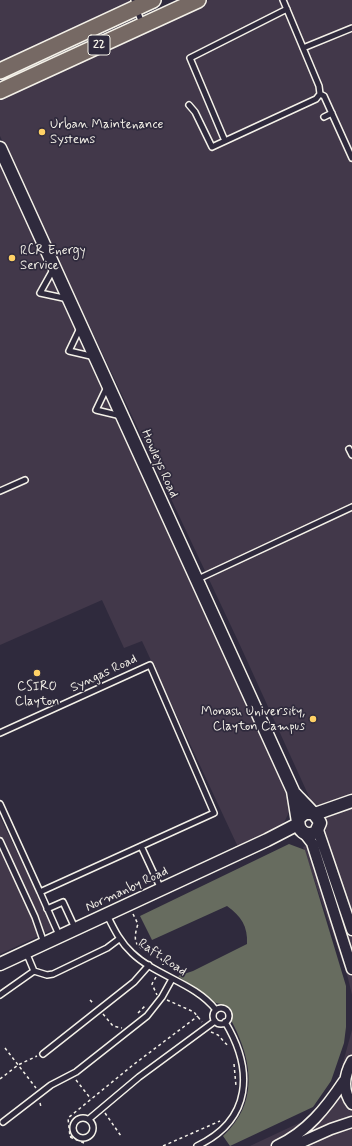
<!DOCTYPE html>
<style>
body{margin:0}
canvas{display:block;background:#2f2a3d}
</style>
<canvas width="352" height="1146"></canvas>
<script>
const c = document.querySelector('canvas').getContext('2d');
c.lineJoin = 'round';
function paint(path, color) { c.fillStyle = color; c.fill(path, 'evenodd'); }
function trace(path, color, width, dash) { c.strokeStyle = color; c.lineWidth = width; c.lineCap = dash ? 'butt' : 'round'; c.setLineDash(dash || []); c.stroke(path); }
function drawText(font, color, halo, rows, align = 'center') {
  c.font = font + ' Mynerve,sans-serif'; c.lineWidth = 3.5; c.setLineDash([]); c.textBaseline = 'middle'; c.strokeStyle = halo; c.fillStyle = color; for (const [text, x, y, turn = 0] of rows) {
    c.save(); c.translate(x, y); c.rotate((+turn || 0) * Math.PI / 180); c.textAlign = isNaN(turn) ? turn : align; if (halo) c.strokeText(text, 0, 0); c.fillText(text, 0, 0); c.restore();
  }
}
const built = new Path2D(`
 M0 0H136L0 66Z
 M209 0H352V995L348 978 303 847 327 836 239 643 0 136V97Z
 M0 166 292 806 281 829 238 847 142 641 124 648 102 600 0 645Z
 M0 817 54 929 0 954Z
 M352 1011V1146H250L314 1116 338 1081 352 1030Z`);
const green = new Path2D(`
 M289 844 305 850 346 986V1027L344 1043 331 1081 313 1107 230 1146 223 1136C258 1104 253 1063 233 1024 230 1019 234 1015 231 1009L225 1005 216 1003 178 976 193 971 247 944C248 926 241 916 227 906L152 940 140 916Z`);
const path = new Path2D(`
 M143 879 145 883
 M133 914 138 924C127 957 153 944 163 962V965
 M156 977 152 984 157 995
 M90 1000 94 1004
 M167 1000 194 1012 202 1022
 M138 1013 145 1006
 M103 1014 113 1026 122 1028
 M211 1032 218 1035 229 1047
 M5 1048 36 1088
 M234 1064 236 1086
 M0 1079 18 1065 37 1056
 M76 1080 91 1099
 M40 1103 41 1107
 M105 1113 121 1136
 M70 1137 75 1134
 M84 1143 70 1137 68 1118 133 1065 198 1016
 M163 1146 220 1121`);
const service = new Path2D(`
 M134 0 136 8 142 23
 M283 0 319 86 320 94 316 99 225 141 190 58 287 9
 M303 48 352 28
 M320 94 324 96 352 158
 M189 105 195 112 212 147 225 141
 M324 117 332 113
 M54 268 40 293 68 299
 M80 328 69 351 95 357
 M107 387 96 410 121 416
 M349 449 352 455
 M0 491 25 480
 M198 579 352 507
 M0 733 150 665 214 813 40 892 0 804
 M0 841 35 917 44 943
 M141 846 161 889
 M40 892 59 935
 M47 909 63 902 75 928
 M107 915C114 929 120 942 132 953 156 976 195 983 216 1010
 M26 952 34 971
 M0 995 34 971 47 975 53 974 107 948 119 939
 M213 1016a8 8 0 1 1 16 0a8 8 0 1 1-16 0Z
 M43 1054 134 982 149 965
 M73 1128a10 10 0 1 1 20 0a10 10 0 1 1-20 0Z
 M89 1119 139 1077 215 1021
 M3 1122 51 1085 76 1072 147 1016 162 997 172 979
 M197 1146C252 1120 254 1070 225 1022`);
const minor = new Path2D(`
 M318 830 352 930
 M305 834 312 843 352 969
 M352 1061C344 1075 342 1091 352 1104
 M277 1146C307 1132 326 1108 344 1081
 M293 1146 331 1129 352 1122`);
const tertiary = new Path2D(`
 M0 148 293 791 298 822
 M295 794C301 801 318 816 320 823L316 832C306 838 296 830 299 818L305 813H312
 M315 814 352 801
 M0 964 267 840 298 824`);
const primary = new Path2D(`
 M0 71 153 0
 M0 91 198 0`);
const markers = [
 [42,132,4,"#ffd166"],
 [12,258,4,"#ffd166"],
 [37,673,4,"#ffd166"],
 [313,719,4,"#ffd166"]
];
const shields = [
 [99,45,22]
];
const shieldNames = [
 ["22",99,45]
];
const poiNames = [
 ["Urban Maintenance",50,125],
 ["Systems",50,140],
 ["RCR Energy",20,251],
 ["Service",20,266],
 ["CSIRO",37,687,"center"],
 ["Clayton",37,702,"center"],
 ["Monash University,",305,712,"right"],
 ["Clayton Campus",305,727,"right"]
];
const streetNames = [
 ["Howleys Road",159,464,66],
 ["Syngas Road",104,674,-25],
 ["Normanby Road",127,890,-25],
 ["Raft Road",162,958,34]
];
paint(built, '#42384a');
paint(green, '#676c5f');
trace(service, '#f4f1e8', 8);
trace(minor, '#f4f1e8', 13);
trace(tertiary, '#f4f1e8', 15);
trace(primary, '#f4f1e8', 18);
trace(path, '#f4f1e8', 1.5, [3, 3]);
trace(service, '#2f2a3d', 5);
trace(minor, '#2f2a3d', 10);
trace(tertiary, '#2f2a3d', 12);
trace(primary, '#766964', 15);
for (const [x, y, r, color] of markers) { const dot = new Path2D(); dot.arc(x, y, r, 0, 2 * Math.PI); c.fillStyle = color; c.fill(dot); trace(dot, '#2f2a3d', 1.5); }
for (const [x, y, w] of shields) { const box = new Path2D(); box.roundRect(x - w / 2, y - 10, w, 20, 3); c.fillStyle = '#2f2a3d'; c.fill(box); trace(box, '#f4f1e8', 1); }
drawText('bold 12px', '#f4f1e8', null, shieldNames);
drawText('13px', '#f4f1e8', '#2f2a3d', poiNames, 'left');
drawText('13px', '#f4f1e8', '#2f2a3d', streetNames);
</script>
